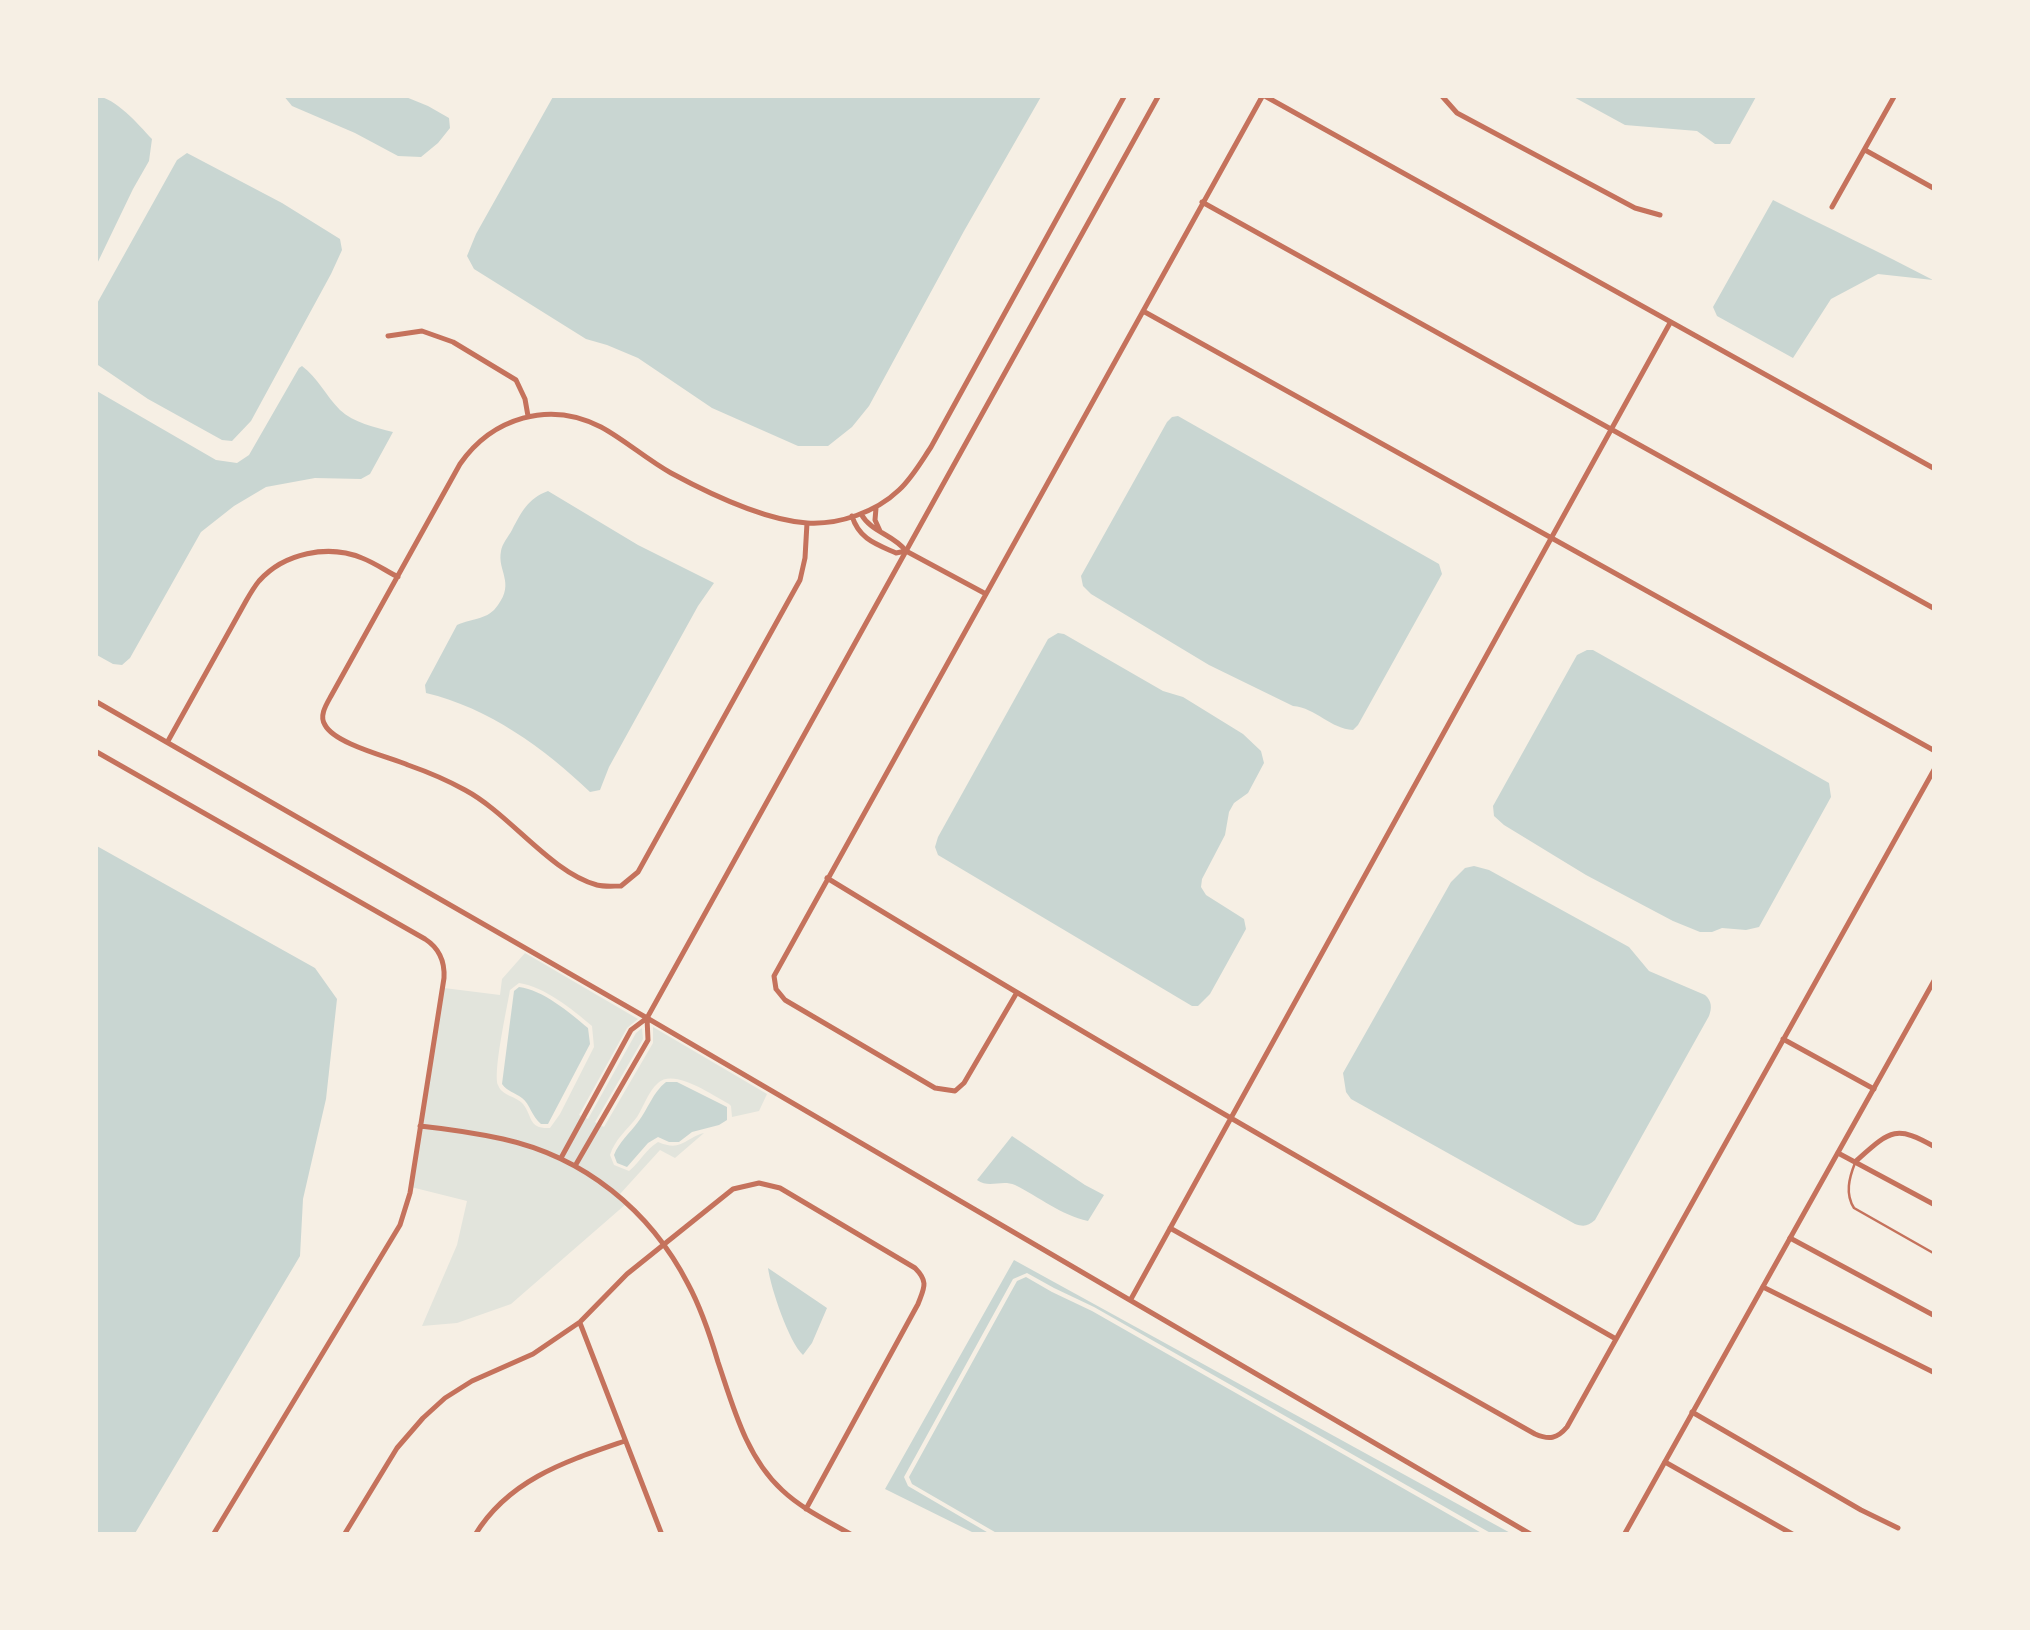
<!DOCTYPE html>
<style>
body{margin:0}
#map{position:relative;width:2030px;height:1630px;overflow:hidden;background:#f6efe4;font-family:"Work Sans",sans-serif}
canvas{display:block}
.frame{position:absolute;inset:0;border:98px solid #f6efe4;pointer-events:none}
</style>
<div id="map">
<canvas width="2030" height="1630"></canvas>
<div class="frame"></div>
</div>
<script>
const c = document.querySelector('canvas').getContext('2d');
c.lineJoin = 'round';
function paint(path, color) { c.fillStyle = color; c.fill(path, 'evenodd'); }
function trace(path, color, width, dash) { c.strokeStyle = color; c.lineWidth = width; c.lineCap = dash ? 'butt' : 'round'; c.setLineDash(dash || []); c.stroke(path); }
const green = new Path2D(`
 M525 953 638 1019 627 1028 579 1115 588 1119 636 1033 642 1028 643 1039 595 1122 604 1127 653 1043V1027L767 1094 759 1111 732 1117 731 1106 729 1104C712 1095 674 1068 658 1083 648 1092 644 1106 637 1117 627 1130 615 1139 610 1155L614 1165 629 1171C640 1162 646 1149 658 1142 682 1152 683 1139 704 1133L675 1158 660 1150 620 1194 626 1204 511 1304 457 1323 422 1326 457 1245 467 1201 411 1187 444 988 500 995 502 979ZM519 983C545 987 572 1009 592 1026L594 1047 560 1114 550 1128C528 1129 533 1117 523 1104 516 1096 502 1096 498 1085 493 1072 507 1008 510 990Z`);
const water = new Path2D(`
 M95 95C117 99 137 123 152 139L149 161 133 189 95 268Z
 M283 95H401L428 106 449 118 450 128 438 143 421 157 398 156 355 133 292 106Z
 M554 95H1042L964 231 869 406 852 427 828 446H798L712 408 638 358 607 345 586 339 474 269 467 256 476 234Z
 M1570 95H1757L1730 144H1715L1697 131 1625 125Z
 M187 153 282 203 340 239 342 250 331 274 251 421 232 441 222 440 148 399 95 363V307L177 160Z
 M1773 200C1826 227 1880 252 1933 280L1878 274 1831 299 1793 358 1717 316 1713 307Z
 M302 366C318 378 326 396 340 410 354 423 374 427 393 432L370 474 361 479 315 478 266 487 234 506 201 532 130 658 122 665 113 664 95 654V390L216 460 237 463 249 455 299 368Z
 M1178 416 1439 564 1442 574 1358 725 1353 730C1331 729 1316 708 1293 706L1209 665 1091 594 1083 586 1081 576 1167 422 1172 417Z
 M548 491 638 545 714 583 698 606 609 767 600 790 590 792C544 748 489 708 426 693L425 685 457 625C473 618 488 620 498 605 515 582 497 571 501 551 502 544 508 537 512 530 521 513 528 498 548 491Z
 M1058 633 1064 634 1163 691 1183 697 1243 734 1261 751 1264 763 1248 793 1234 803 1229 812 1225 835 1202 879 1201 887 1206 895 1244 919 1246 929 1210 994 1198 1006H1192L938 855 935 847 938 837 1048 639Z
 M1587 650H1593L1829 783 1831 797 1759 927 1746 930 1722 928 1712 932H1700L1673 921 1586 875 1504 825 1494 816 1493 806 1577 655Z
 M95 845 315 968 337 999 326 1099 303 1199 300 1256 134 1535H95Z
 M1474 866 1489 870 1629 947 1649 971 1705 995C1712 1001 1712 1008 1709 1016L1595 1220C1588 1226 1584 1227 1575 1224L1351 1099 1346 1092 1343 1073 1451 882 1465 868Z
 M519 987C543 990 569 1012 588 1028L590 1044 548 1124H541C532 1117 530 1104 522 1098 514 1092 508 1092 502 1084L514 991Z
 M666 1082H677L727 1107V1120L719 1125 692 1132 679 1142H669L658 1137 648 1143 627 1167 617 1163 614 1155C619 1142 630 1133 638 1122 648 1109 653 1092 666 1082Z
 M1012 1136 1085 1185 1104 1195 1088 1221C1061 1215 1039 1197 1015 1185 1001 1179 990 1189 977 1180Z
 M1014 1260 1514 1535H1494L1094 1307 1054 1288 1027 1273 1013 1279 904 1477 908 1486 992 1535H978L885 1489Z
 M768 1268 827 1308 812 1343 803 1355C789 1342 771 1289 768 1268Z
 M1026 1277 1052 1292 1092 1311 1485 1535H1000L912 1484 909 1477 1017 1281Z`);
const service = new Path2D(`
 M1855 1163C1849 1178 1845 1194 1854 1208L1935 1254`);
const minor = new Path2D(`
 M1441 95 1457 113 1635 208 1660 215
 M1865 150 1935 189
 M1202 202 1935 609
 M1832 207 1895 95
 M1143 311 1935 751
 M388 336 422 331 453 342 516 380 525 399 528 416
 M876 508 875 520 880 531
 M861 514C872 533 893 534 906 551L986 594
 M852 516C859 539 876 544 896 553L906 551
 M807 523 805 558 800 580 638 872 621 886C613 886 605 887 597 885 550 872 510 814 465 790 447 780 428 772 408 765 389 757 335 744 325 725 319 716 326 705 331 696L460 464C492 418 549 400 601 427 625 440 646 459 671 473 708 493 764 520 807 523 839 525 876 512 899 490 912 478 921 462 931 447L1125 95
 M95 701 647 1018 1532 1535
 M168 741 246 601C250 594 254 587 259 581 284 553 328 544 362 558 375 563 386 571 398 577
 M95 751 425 939C439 948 445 961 444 978L410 1193 400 1225 213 1535
 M827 878C1087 1037 1351 1188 1616 1339
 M1016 994 964 1083 955 1091 935 1088 785 1000 776 989 774 976 1263 95 1935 469
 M1783 1039 1874 1089
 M420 1126C448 1129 475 1133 503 1139 584 1157 650 1210 688 1284 701 1308 710 1335 718 1362 733 1406 746 1457 782 1490 802 1509 828 1521 852 1535
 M1838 1153 1935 1205
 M561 1158 631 1030 647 1018
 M1856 1161C1890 1131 1895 1124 1935 1147
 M575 1166 648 1040 647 1018
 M1170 1228 1535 1434C1549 1440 1557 1439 1567 1427L1935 768
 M1790 1238 1935 1316
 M1763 1287 1935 1373
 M1131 1299 1670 323
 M580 1323 662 1535
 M1692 1412 1861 1510 1898 1528
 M1665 1462 1794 1535
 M344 1535 397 1448 423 1418 445 1398 472 1381 533 1354 580 1322 627 1274 733 1189 759 1183 780 1188 915 1268C929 1282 924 1288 918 1304L806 1509
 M475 1535C509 1479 567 1461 625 1441`);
const tertiary = new Path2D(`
 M647 1018 1159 95
 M1624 1535 1935 979`);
paint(green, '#e2e4dc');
paint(water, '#c9d6d2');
trace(service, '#c5725c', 2.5);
trace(minor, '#c5725c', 5);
trace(tertiary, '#c5725c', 5);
</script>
